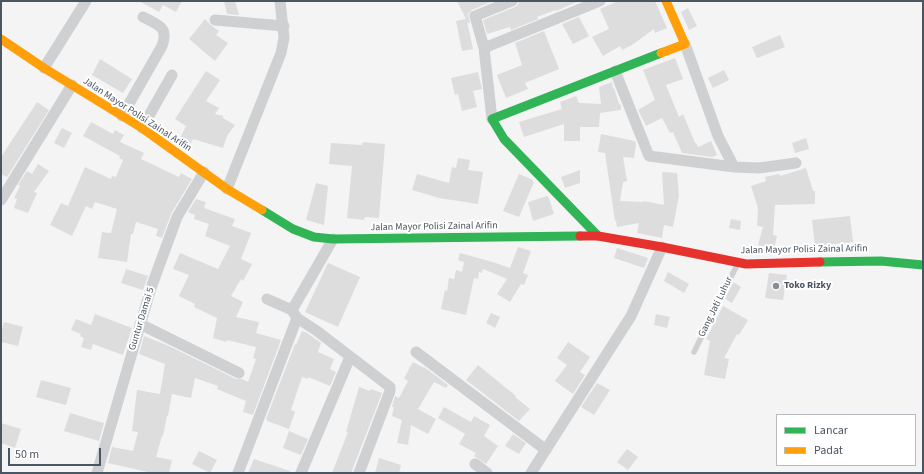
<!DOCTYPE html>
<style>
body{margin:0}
#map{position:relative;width:924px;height:474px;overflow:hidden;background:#f4f4f4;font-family:"Source Sans 3",sans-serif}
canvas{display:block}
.frame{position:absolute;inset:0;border:2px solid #4a5661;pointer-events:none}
.legend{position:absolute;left:776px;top:414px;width:140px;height:52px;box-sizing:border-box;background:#fff;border:1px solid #b7bbc0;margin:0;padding:5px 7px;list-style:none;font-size:12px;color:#4a5661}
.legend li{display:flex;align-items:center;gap:8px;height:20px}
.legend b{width:20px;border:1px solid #b7bbc0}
.scale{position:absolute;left:8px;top:448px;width:93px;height:18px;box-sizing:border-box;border:2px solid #4a5661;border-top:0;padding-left:5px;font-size:12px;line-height:14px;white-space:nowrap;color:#4a5661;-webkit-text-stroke:3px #fff;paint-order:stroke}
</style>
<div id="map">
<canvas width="924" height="474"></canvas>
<div class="frame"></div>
<ul class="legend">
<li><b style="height:5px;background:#30b455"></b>Lancar</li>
<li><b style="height:5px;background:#ff9f0a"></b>Padat</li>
</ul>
<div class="scale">50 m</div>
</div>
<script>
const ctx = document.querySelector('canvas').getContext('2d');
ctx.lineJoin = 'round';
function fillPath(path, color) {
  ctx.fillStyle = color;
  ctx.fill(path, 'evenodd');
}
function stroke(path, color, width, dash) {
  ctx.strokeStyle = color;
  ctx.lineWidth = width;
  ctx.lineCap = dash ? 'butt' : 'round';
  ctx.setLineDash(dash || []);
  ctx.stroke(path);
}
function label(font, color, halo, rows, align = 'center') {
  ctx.font = font + ' "Source Sans 3",sans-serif';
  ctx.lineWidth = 4;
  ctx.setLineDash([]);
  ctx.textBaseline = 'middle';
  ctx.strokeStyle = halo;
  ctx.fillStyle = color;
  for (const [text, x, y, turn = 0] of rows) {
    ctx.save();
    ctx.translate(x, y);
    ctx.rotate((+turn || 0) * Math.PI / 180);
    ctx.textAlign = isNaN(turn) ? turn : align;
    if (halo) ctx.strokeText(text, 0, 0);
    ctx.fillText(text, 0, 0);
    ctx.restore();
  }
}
const building = new Path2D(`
 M 139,1 L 182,1 L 176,12 L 163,5 L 159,12 Z
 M 224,1 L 235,1 L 239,15 L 227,14 Z
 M 457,1 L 493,1 L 472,10 L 468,14 L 470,23 L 468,23 L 467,21 L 473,49 L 462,51 L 456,21 L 466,19 Z
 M 519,1 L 577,1 L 577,2 L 556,11 L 555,10 L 537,17 L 538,19 L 511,30 L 510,27 L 487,34 L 483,20 L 515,7 L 518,5 Z
 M 618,1 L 655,1 L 667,28 L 655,33 L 654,29 L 632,45 L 622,50 L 620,46 L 603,56 L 592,37 L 609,29 L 600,9 Z
 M 688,8 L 697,26 L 689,30 L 681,12 Z
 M 579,17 L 589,36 L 573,44 L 562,24 Z
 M 205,19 L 211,25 L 219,31 L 216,35 L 228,43 L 215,61 L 189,39 Z
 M 544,31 L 559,69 L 525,83 L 528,89 L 506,98 L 497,75 L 522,65 L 515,43 Z
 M 780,35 L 785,47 L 757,58 L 752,47 Z
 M 675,58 L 683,79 L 666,85 L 679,117 L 683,114 L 695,143 L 696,143 L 698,147 L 711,141 L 717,155 L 712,157 L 682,153 L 673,132 L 670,133 L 662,118 L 646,126 L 638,110 L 655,100 L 643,70 Z
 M 100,59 L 132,79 L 123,93 L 92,75 Z
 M 724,70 L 729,80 L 713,88 L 708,78 Z
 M 206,71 L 220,80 L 206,101 L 219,108 L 215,114 L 223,116 L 223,118 L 235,125 L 227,136 L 223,148 L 193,139 L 188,148 L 178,142 L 186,126 L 175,119 Z
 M 478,72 L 482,89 L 473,91 L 477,107 L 462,111 L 458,94 L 455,95 L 451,78 Z
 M 612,82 L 613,89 L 614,88 L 619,104 L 621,105 L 621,110 L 600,113 L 599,127 L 580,127 L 580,141 L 564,141 L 564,124 L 524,137 L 519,122 L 562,109 L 560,102 L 576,96 L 579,103 L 601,104 L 599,87 Z
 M 37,102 L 49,110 L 7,177 L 1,174 L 1,157 Z
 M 91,122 L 113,134 L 115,130 L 124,135 L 120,142 L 144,153 L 141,159 L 179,177 L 181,173 L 192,179 L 171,214 L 162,238 L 156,236 L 158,229 L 136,222 L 133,234 L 131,234 L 127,262 L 98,258 L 102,232 L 111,233 L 117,209 L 95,202 L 92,209 L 86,206 L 72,236 L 50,225 L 61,203 L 68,206 L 85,167 L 111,179 L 112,176 L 116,177 L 123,160 L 119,158 L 120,156 L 83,136 Z
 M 62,128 L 72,133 L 64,148 L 54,143 Z
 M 601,134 L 635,141 L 636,144 L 634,158 L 623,157 L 627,181 L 623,182 L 620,201 L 643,202 L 644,201 L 664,205 L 662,172 L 677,173 L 679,195 L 673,227 L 664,225 L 662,238 L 637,233 L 639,223 L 617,227 L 616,221 L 615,221 L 605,153 L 598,152 Z
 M 806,138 L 809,149 L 795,153 L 792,143 Z
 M 363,142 L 385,144 L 379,218 L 365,217 L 364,220 L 347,218 L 352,166 L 329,164 L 331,143 L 362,145 Z
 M 458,158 L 470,160 L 468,170 L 483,172 L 478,204 L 439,198 L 412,190 L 417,174 L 449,183 L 452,167 L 456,168 Z
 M 38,164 L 49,171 L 34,192 L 37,193 L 28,213 L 14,208 L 17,199 L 14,198 L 20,186 L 18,185 L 27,171 L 32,174 Z
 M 806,168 L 813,191 L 815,191 L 815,204 L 775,205 L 773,235 L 777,236 L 774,249 L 758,245 L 763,227 L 757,226 L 758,208 L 751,186 L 766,181 L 765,177 L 779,174 L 780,176 Z
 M 580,170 L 580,183 L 565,188 L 561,177 Z
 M 519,174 L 531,179 L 534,182 L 519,217 L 503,211 Z
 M 316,183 L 328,186 L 324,225 L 306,220 Z
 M 547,196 L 549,198 L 554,214 L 533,221 L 528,202 Z
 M 196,199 L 206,202 L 204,208 L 235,219 L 232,226 L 251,233 L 241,259 L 252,264 L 243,281 L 241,279 L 231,296 L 243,302 L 236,317 L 259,322 L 256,333 L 281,340 L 253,415 L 243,412 L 246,401 L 217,389 L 218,386 L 195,378 L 191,398 L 172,394 L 168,416 L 167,416 L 163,436 L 162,436 L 156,457 L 172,460 L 169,473 L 152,473 L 108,463 L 112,447 L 133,451 L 138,432 L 132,431 L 137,390 L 160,394 L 165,364 L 139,354 L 144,336 L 169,346 L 236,379 L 242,379 L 248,382 L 256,359 L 253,358 L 256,347 L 227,340 L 226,342 L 213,338 L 217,318 L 194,307 L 195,304 L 179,296 L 189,275 L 173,269 L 180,253 L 218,269 L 230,246 L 205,236 L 209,224 L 194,219 L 195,215 L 188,212 Z
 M 850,216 L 853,242 L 815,246 L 812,220 Z
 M 731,219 L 741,221 L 740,230 L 729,228 Z
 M 518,247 L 531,251 L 523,273 L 528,275 L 524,285 L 521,284 L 510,302 L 497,294 L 507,279 L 483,269 L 482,273 L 479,272 L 478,279 L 474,278 L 466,315 L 441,309 L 445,290 L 447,291 L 449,278 L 454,279 L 456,270 L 462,272 L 464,262 L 458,260 L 460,253 L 493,262 L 510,268 Z
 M 617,248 L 648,258 L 644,268 L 614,258 Z
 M 328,263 L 360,277 L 338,327 L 305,312 Z
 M 126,269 L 148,276 L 143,290 L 121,283 Z
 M 668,272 L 689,284 L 684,293 L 664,281 Z
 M 769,273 L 787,275 L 783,300 L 765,298 Z
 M 733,282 L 741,287 L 732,303 L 725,299 Z
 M 723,306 L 748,320 L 739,335 L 737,334 L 724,358 L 729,359 L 725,379 L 704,375 L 710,341 L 706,339 Z
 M 491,313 L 500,317 L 495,328 L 486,323 Z
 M 95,314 L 132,328 L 123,355 L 93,344 L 91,350 L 81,347 L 84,338 L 80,336 L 81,334 L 71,330 L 76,319 L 91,325 Z
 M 656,314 L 670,317 L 667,328 L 654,325 Z
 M 4,322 L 23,327 L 18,346 L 1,342 L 1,333 Z
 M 302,331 L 307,333 L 321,343 L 318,352 L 334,359 L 330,369 L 336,372 L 330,386 L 308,377 L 308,379 L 302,377 L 291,410 L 295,412 L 289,429 L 267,421 L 267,419 L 266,419 L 295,344 L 296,345 Z
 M 568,342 L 590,357 L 580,372 L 585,375 L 573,394 L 555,381 L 567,365 L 557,358 Z
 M 413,362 L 424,368 L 424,367 L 448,385 L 446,388 L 434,382 L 418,409 L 436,419 L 428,434 L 411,425 L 408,445 L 397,443 L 402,420 L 392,416 L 394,407 L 392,407 L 395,396 L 399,398 L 408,381 L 404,378 Z
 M 478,365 L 516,396 L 515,397 L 530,409 L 519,421 L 466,380 Z
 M 41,380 L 71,388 L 66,405 L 36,397 Z
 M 597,383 L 610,390 L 594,415 L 581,407 Z
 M 359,387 L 370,391 L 371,389 L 382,393 L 351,473 L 332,473 L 348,432 L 346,432 Z
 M 444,407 L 471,422 L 474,416 L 490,425 L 484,436 L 498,446 L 486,464 L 474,456 L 476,453 L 459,444 L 465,434 L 438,418 Z
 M 70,413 L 104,423 L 99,441 L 64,431 Z
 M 1,423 L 21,429 L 15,448 L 1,443 Z
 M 289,431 L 308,439 L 301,455 L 283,448 Z
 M 513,434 L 526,443 L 519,454 L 505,446 Z
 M 627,449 L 638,457 L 628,470 L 617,462 Z
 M 199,451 L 217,460 L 210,473 L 192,464 Z
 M 379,458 L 401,465 L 399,473 L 375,473 Z
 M 254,459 L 290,471 L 290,473 L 248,473 Z`);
const lane = new Path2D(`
 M 694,352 L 738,263`);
const street = new Path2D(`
 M 215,20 L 284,26
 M 685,44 L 718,136 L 734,167
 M 484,48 L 600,1
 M 44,68 L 86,1
 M 615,71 L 649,156 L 734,167 L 759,168 L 796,163
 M 122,116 L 162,46 C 169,27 158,25 143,17
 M 492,119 L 484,48 L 475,16 L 512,1
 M 142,128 L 172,75
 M 227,189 L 281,53 L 284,38 L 280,1
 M 1,200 L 72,85
 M 267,299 L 292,310
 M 297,318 L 317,331 L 390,387 L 390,391 L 359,473
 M 140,324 L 239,373
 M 416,352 L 546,450
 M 475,464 L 487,473
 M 97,473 L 151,288 L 177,217 L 204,172
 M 238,473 L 297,318 L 292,310 L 333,239
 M 301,473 L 350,357
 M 531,473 L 631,316 L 662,247`);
const fast = new Path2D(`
 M 262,210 L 293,229 L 314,237 L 333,239 L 580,236
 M 598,236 L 504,139 L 492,119 L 661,53
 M 820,262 L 881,261 L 923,265`);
const slow = new Path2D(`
 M 1,39 L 44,68 L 142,128 L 227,189 L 262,210
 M 661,53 L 685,44 L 666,1`);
const jam = new Path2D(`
 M 580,236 L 598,236 L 662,247 L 746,264 L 820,262`);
const markers = [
 [776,286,4,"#868d94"]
];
const streetNames = [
 ["Jalan Mayor Polisi Zainal Arifin",137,115,33],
 ["Jalan Mayor Polisi Zainal Arifin",434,227,-1],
 ["Jalan Mayor Polisi Zainal Arifin",804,250,-1],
 ["Gang Jati Luhur",716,307,-64],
 ["Guntur Damai 5",142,319,-73]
];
const poiNames = [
 ["Toko Rizky",784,286]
];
fillPath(building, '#ddddde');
stroke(lane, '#ced0d2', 5.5);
stroke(street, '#ced0d2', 11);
stroke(fast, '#30b455', 9);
stroke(slow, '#ff9f0a', 9);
stroke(jam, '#e5322d', 9);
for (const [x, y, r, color] of markers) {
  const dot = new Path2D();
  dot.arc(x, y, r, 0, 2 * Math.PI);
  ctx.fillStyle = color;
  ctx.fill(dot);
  stroke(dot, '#fff', 1.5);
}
label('10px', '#4a5661', '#fff', streetNames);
label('bold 10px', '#4a5661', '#fff', poiNames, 'left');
</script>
